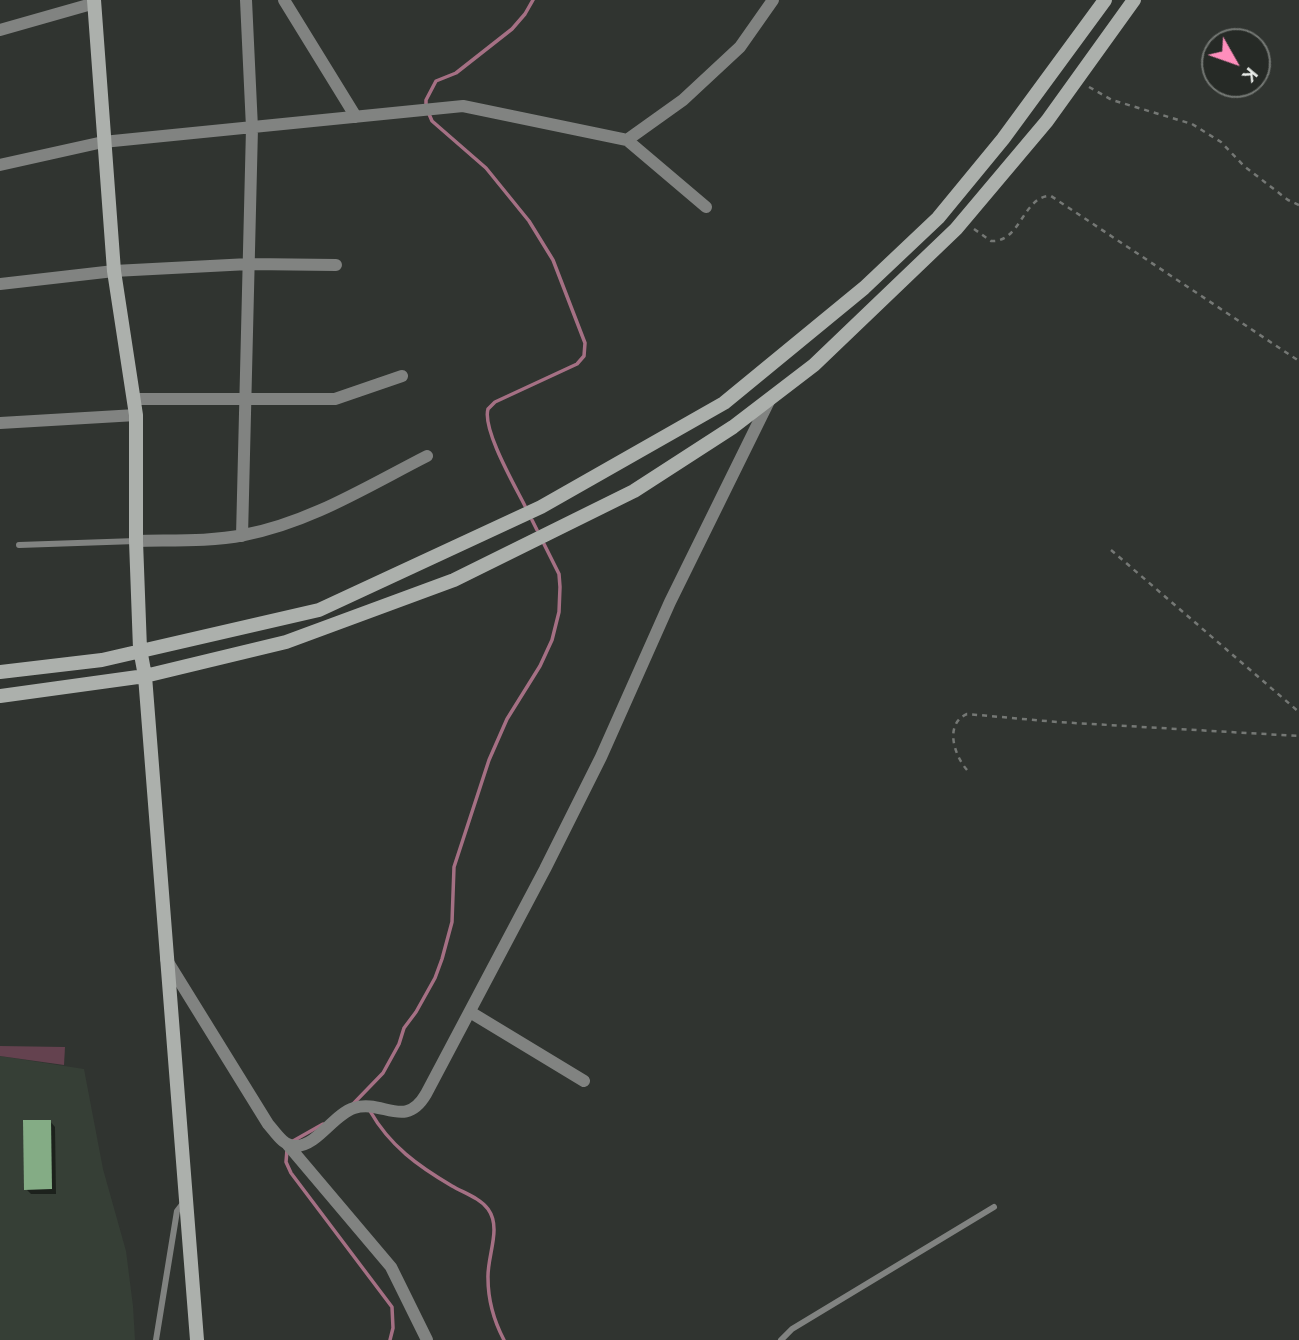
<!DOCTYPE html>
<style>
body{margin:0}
#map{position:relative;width:1299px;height:1340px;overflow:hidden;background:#303430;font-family:Ubuntu,sans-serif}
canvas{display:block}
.north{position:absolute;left:1201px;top:28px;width:70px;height:70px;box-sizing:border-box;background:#262a26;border:2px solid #747874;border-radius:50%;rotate:130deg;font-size:19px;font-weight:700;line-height:28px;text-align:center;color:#eaedea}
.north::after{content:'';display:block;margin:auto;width:24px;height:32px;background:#fe8ebc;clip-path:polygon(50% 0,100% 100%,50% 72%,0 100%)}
</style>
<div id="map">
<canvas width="1299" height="1340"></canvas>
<div class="north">K</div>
</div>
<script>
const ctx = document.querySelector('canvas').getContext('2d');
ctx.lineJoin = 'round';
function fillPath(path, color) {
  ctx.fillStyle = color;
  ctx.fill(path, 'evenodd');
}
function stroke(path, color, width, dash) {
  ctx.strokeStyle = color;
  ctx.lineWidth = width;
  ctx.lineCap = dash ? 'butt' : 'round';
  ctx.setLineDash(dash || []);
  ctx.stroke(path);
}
const built = new Path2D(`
 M 0,1056 L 84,1069 L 103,1169 L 126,1251 L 133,1306 L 135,1340 L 0,1340 Z`);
const green = new Path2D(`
 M 0,1046 L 65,1047 L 64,1065 L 0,1056 Z`);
const shadow = new Path2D(`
 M 50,1121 L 55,1127 L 56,1194 L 31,1194 L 26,1189 Z`);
const stream = new Path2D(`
 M 525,506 C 515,486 482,429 488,409 L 495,402 L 577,364 L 584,356 L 585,343 L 553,260 L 529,221 L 486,168 L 432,121 L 426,107 L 426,100 L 436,81 L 456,73 L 512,29 L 525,14 L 533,0
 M 532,520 L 537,530
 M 353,1104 L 383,1073 L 399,1044 L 404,1028 L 416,1012 L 435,978 L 442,959 L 452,922 L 454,867 L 489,760 L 507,719 L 540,666 L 552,640 L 559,612 L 560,587 L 559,574 L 544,544
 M 370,1111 C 390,1146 418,1166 452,1186 C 464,1193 480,1198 488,1209 C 502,1228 487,1256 488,1278 C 488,1299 494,1321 504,1340
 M 293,1141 L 323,1124
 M 287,1150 L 286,1162 L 291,1173 L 392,1307 L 393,1328 L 390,1340`);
const building = new Path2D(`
 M 23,1120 L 51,1120 L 52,1189 L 24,1190 Z`);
const path = new Path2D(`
 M 1089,87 L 1112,100 L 1192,124 L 1221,142 L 1244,166 L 1288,200 L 1299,205
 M 974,229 L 991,241 C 1021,243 1023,195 1051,196 L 1299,361
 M 1111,550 L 1299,712
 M 967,770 C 954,755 944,724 967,714 L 1057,722 L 1299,736`);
const lane = new Path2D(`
 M 19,545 L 136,541
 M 156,1340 L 177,1211 L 184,1202
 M 781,1340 L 792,1329 L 994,1207`);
const street = new Path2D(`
 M 284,0 L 356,117
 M 0,30 L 95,3
 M 627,140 L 683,100 L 740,47 L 773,0
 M 0,165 L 103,142 L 463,106 L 627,140 L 706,207
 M 0,284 L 114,271 L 249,264 L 336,265
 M 133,399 L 335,399 L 402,376
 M 0,423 L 136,415
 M 242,536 L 252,128 L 246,0
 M 136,541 C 171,540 209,542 244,535 C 309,523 368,486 427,456
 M 166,959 L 268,1124 C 276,1133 283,1146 296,1146 C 317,1146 334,1114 354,1108 C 383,1099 405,1130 426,1094 L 545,869 L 601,757 L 670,602 L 770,399
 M 470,1012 L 584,1081
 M 287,1144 L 391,1267 L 427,1340`);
const secondary = new Path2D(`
 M 94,0 L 114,271 L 136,415 L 136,541 L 140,649 L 145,676 L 197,1340
 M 0,672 L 102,660 L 319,610 L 541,507 L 724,403 L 864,288 L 938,218 L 1003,139 L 1105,0
 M 0,696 L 145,676 L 286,642 L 454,580 L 634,491 L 733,427 L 814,365 L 956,229 L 1047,121 L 1134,0`);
fillPath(built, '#363f36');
fillPath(green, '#64424f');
fillPath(shadow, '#0007');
stroke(stream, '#a57084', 3.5);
fillPath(building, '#84ac85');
stroke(path, '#757875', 2.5, [5, 5]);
stroke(lane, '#818381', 6);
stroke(street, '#818381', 12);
stroke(secondary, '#acb0ac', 14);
</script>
